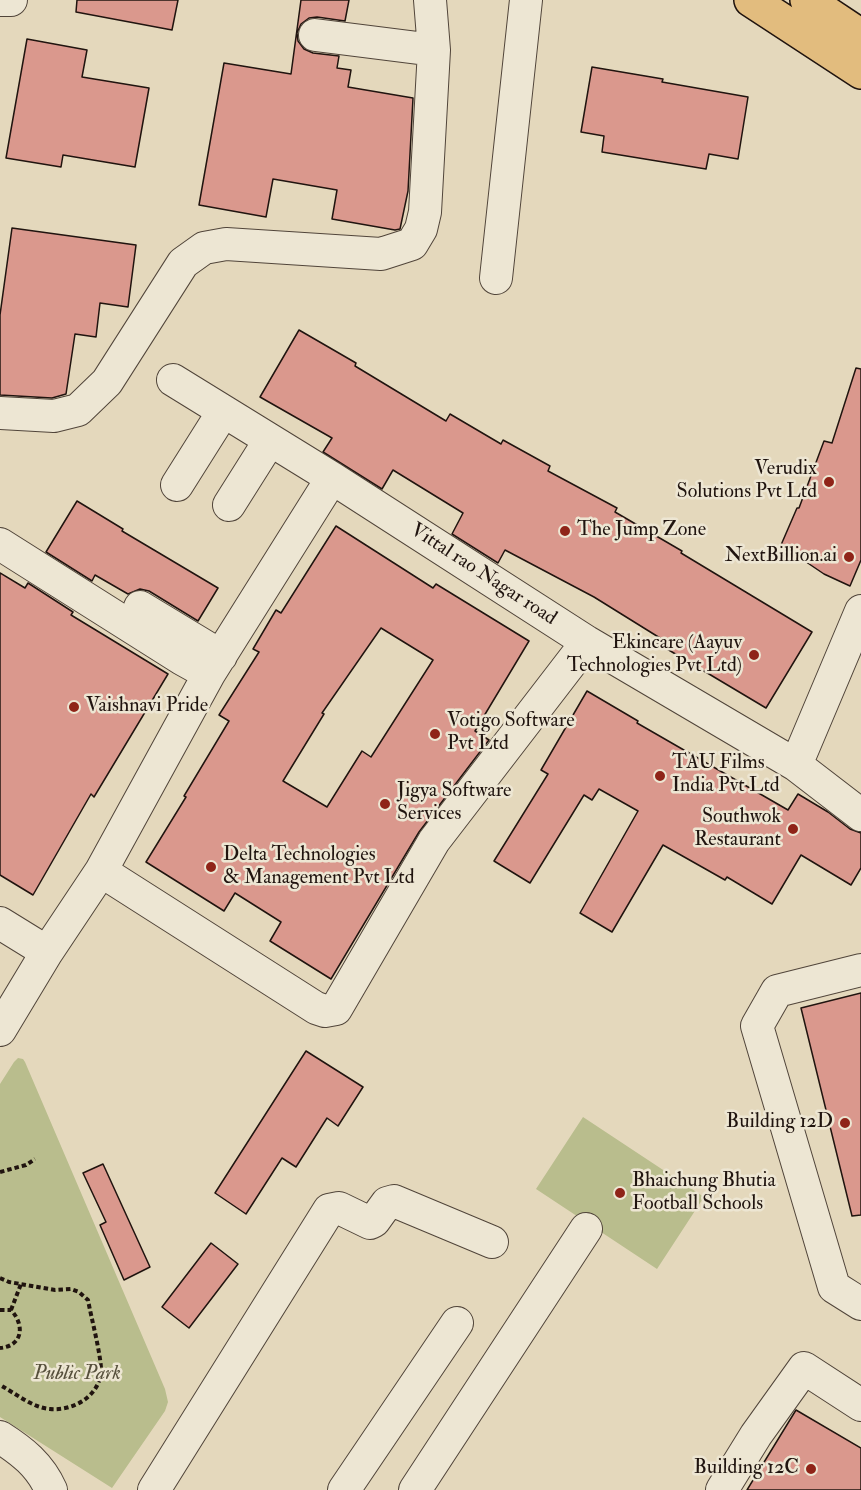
<!DOCTYPE html>
<style>
body{margin:0}
canvas{display:block;background:#e4d8bc}
</style>
<canvas width="861" height="1490"></canvas>
<script>
const ctx = document.querySelector('canvas').getContext('2d');
ctx.lineJoin = 'round';
function fillPath(path, color) {
  ctx.fillStyle = color;
  ctx.fill(path, 'evenodd');
}
function stroke(path, color, width, dash) {
  ctx.strokeStyle = color;
  ctx.lineWidth = width;
  ctx.lineCap = dash ? 'butt' : 'round';
  ctx.setLineDash(dash || []);
  ctx.stroke(path);
}
function label(font, color, halo, rows, align = 'center') {
  ctx.font = font + ' "IM FELL Double Pica",serif';
  ctx.lineWidth = 5;
  ctx.setLineDash([]);
  ctx.textBaseline = 'middle';
  ctx.strokeStyle = halo;
  ctx.fillStyle = color;
  for (const [text, x, y, turn = 0] of rows) {
    ctx.save();
    ctx.translate(x, y);
    ctx.rotate((+turn || 0) * Math.PI / 180);
    ctx.textAlign = isNaN(turn) ? turn : align;
    if (halo) ctx.strokeText(text, 0, 0);
    ctx.fillText(text, 0, 0);
    ctx.restore();
  }
}
const green = new Path2D(`
 M 18,1058 L 23,1059 L 25,1062 L 165,1389 L 168,1402 L 165,1411 L 112,1488 L 0,1417 L 0,1084 L 14,1062 Z
 M 583,1117 L 704,1197 L 657,1269 L 536,1189 Z`);
const building = new Path2D(`
 M 77,0 L 178,0 L 172,30 L 76,12 Z
 M 301,0 L 349,0 L 345,21 L 317,17 L 309,18 L 301,24 L 297,33 L 298,41 L 304,49 L 313,53 L 339,56 L 337,68 L 351,70 L 348,87 L 413,98 L 408,191 L 400,229 L 395,230 L 332,219 L 337,190 L 273,179 L 266,217 L 199,205 L 224,63 L 291,74 Z
 M 27,39 L 87,50 L 82,77 L 149,88 L 135,167 L 63,155 L 61,167 L 6,158 Z
 M 592,67 L 663,79 L 662,82 L 748,97 L 738,159 L 709,154 L 706,169 L 602,152 L 604,136 L 581,132 Z
 M 12,228 L 136,245 L 128,307 L 100,303 L 96,337 L 75,334 L 66,394 L 52,398 L 0,395 L 0,315 Z
 M 299,330 L 356,363 L 355,366 L 446,421 L 450,414 L 501,444 L 503,440 L 550,466 L 548,471 L 617,508 L 615,512 L 682,551 L 681,553 L 812,632 L 766,708 L 657,643 L 660,638 L 594,597 L 505,550 L 498,563 L 452,534 L 463,513 L 393,470 L 382,489 L 323,452 L 332,438 L 260,397 Z
 M 856,368 L 861,369 L 861,560 L 850,586 L 824,574 L 781,545 L 797,508 L 799,508 L 824,441 L 832,443 Z
 M 77,501 L 123,529 L 122,531 L 218,588 L 198,621 L 149,591 L 140,589 L 128,594 L 95,575 L 92,581 L 46,552 Z
 M 336,526 L 433,588 L 436,584 L 529,641 L 475,731 L 489,740 L 419,832 L 331,979 L 270,941 L 281,922 L 235,893 L 224,911 L 146,862 L 186,797 L 184,796 L 229,721 L 219,715 L 259,652 L 253,649 L 276,610 L 281,613 ZM 381,628 L 433,660 L 371,757 L 362,751 L 327,807 L 283,781 L 324,714 L 322,713 Z
 M 0,573 L 25,588 L 28,583 L 73,612 L 71,615 L 168,674 L 94,797 L 91,794 L 33,895 L 0,875 Z
 M 587,691 L 638,721 L 637,723 L 788,810 L 798,794 L 828,812 L 850,829 L 861,833 L 861,868 L 851,885 L 801,855 L 772,904 L 727,877 L 725,880 L 663,845 L 612,932 L 580,913 L 638,811 L 599,789 L 592,800 L 584,795 L 530,883 L 494,861 L 548,774 L 541,770 Z
 M 861,993 L 861,1215 L 852,1216 L 801,1008 Z
 M 306,1051 L 363,1087 L 338,1126 L 327,1118 L 296,1167 L 282,1158 L 246,1214 L 215,1193 Z
 M 103,1164 L 150,1267 L 124,1280 L 100,1225 L 106,1222 L 83,1173 Z
 M 211,1243 L 238,1264 L 189,1328 L 162,1307 Z
 M 796,1410 L 861,1448 L 861,1490 L 747,1490 Z`);
const path = new Path2D(`
 M 0,1172 L 26,1165 L 35,1159
 M 0,1278 L 9,1282 L 55,1290 L 71,1289 L 79,1292 L 88,1300 C 91,1317 102,1358 101,1373 C 98,1397 73,1411 50,1409 C 33,1408 15,1393 0,1385
 M 0,1310 L 11,1310 C 25,1325 23,1346 0,1348
 M 11,1310 L 21,1284`);
const minor = new Path2D(`
 M 2,0 L 11,0
 M 315,35 L 434,50
 M 496,278 L 526,0
 M 173,380 L 332,478 L 587,642 L 796,765 L 861,815
 M 0,413 L 54,416 L 78,410 L 107,382 L 183,263 L 204,248 L 226,244 L 381,254 L 412,244 L 421,229 L 425,212 L 434,50 L 430,0
 M 177,485 L 223,412
 M 229,505 L 270,440
 M 0,544 L 182,659 L 209,674
 M 140,607 L 221,656
 M 796,765 L 861,611
 M 101,871 L 316,1008 L 325,1011 L 336,1009 L 434,841 L 587,642
 M 0,923 L 47,952
 M 861,970 L 777,991 L 757,1026 L 834,1287 L 861,1304
 M 0,1030 L 47,952 L 101,871 L 209,674 L 332,478
 M 0,1437 C 22,1451 40,1465 51,1490
 M 154,1490 L 329,1210 L 339,1208 L 370,1223 L 374,1221 L 387,1203 L 394,1201 L 492,1242
 M 344,1490 L 457,1323
 M 415,1490 L 586,1229
 M 722,1490 L 756,1435 L 804,1368 L 861,1405`);
const major = new Path2D(`
 M 751,0 L 861,72
 M 807,0 L 861,36`);
const markers = [
 [829,482,6,"#8f2418"],
 [565,531,6,"#8f2418"],
 [849,557,6,"#8f2418"],
 [754,655,6,"#8f2418"],
 [74,707,6,"#8f2418"],
 [435,734,6,"#8f2418"],
 [660,776,6,"#8f2418"],
 [385,804,6,"#8f2418"],
 [793,829,6,"#8f2418"],
 [211,867,6,"#8f2418"],
 [845,1123,6,"#8f2418"],
 [620,1193,6,"#8f2418"],
 [811,1469,6,"#8f2418"]
];
const poiNames = [
 ["Verudix",817,470,"right"],
 ["Solutions Pvt Ltd",817,493,"right"],
 ["The Jump Zone",577,531],
 ["NextBillion.ai",837,557,"right"],
 ["Ekincare (Aayuv",742,644,"right"],
 ["Technologies Pvt Ltd)",742,667,"right"],
 ["Vaishnavi Pride",86,707],
 ["Votigo Software",447,722],
 ["Pvt Ltd",447,745],
 ["TAU Films",672,764],
 ["India Pvt Ltd",672,787],
 ["Jigya Software",397,792],
 ["Services",397,815],
 ["Southwok",781,818,"right"],
 ["Restaurant",781,841,"right"],
 ["Delta Technologies",223,856],
 ["& Management Pvt Ltd",223,879],
 ["Building 12D",833,1123,"right"],
 ["Bhaichung Bhutia",632,1182],
 ["Football Schools",632,1205],
 ["Building 12C",799,1469,"right"]
];
const streetNames = [
 ["Vittal rao Nagar road",483,575,33]
];
const parkNames = [
 ["Public Park",77,1375]
];
fillPath(green, '#b9bd8d');
fillPath(building, '#da988d');
stroke(building, '#20140f', 1.5);
stroke(minor, '#51453a', 34);
stroke(major, '#20140f', 36);
stroke(path, '#20140f', 4, [4.5, 3]);
stroke(minor, '#ede6d3', 32);
stroke(major, '#e2bc7e', 33);
for (const [x, y, r, color] of markers) {
  const dot = new Path2D();
  dot.arc(x, y, r, 0, 2 * Math.PI);
  ctx.fillStyle = color;
  ctx.fill(dot);
  stroke(dot, '#ede6d3', 2);
}
label('20px', '#20140f', '#ede6d3', poiNames, 'left');
label('20px', '#20140f', '#ede6d3', streetNames);
label('italic 20px', '#564f3b', '#ede6d3', parkNames);
</script>
